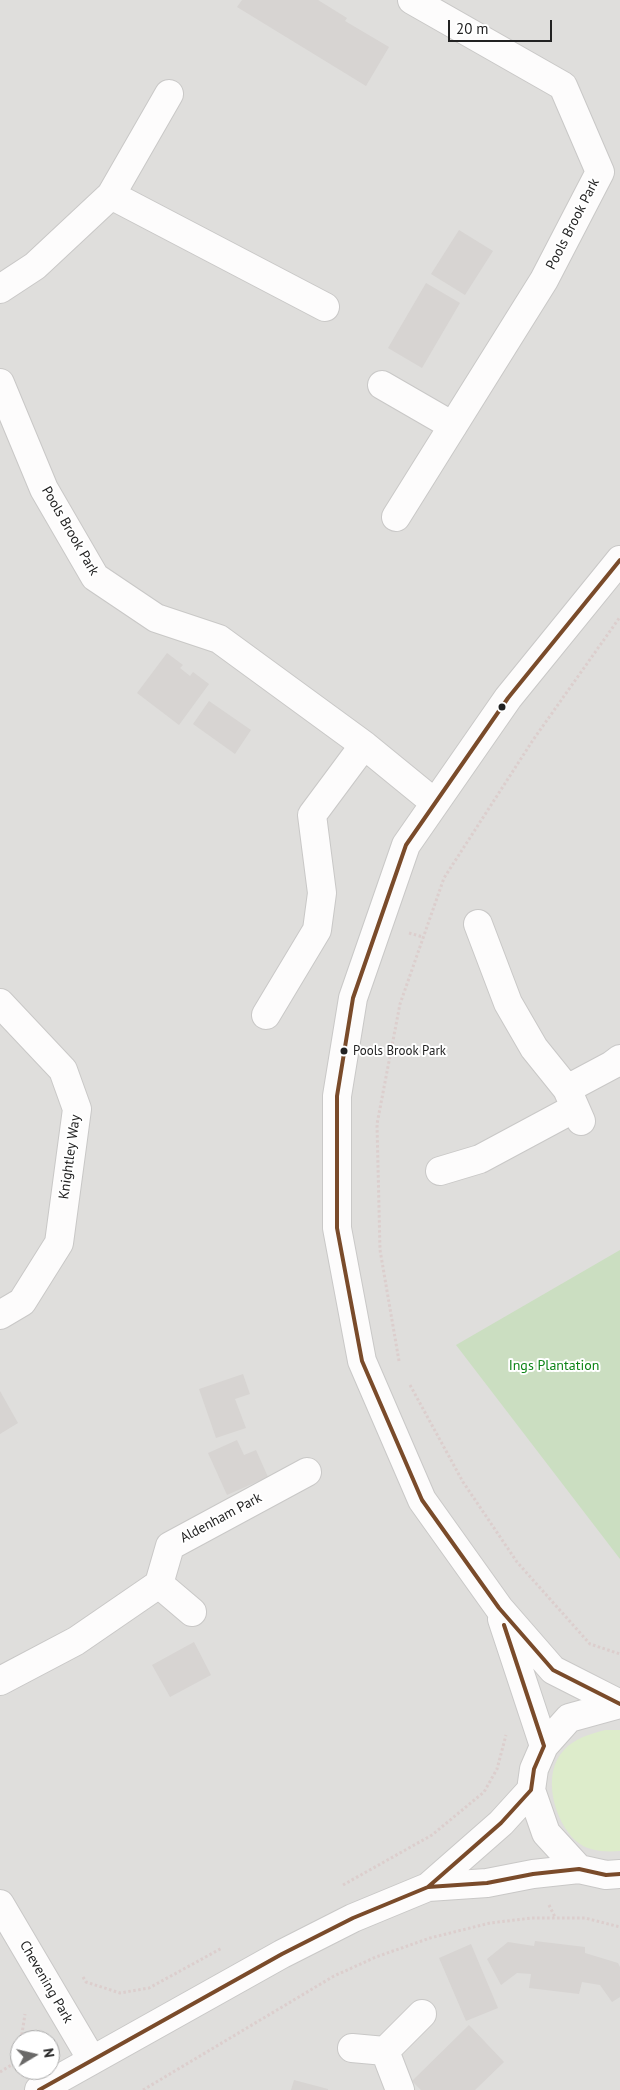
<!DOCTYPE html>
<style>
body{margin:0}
#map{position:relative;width:620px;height:2090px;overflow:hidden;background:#f0eeeb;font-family:"PT Sans",sans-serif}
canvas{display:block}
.north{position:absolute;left:10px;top:2030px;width:50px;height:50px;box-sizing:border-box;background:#fff;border:1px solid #a7a7a7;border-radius:50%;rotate:81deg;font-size:14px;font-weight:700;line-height:20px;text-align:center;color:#222}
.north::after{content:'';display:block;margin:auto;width:18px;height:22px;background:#6a6968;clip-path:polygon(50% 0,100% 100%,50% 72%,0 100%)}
.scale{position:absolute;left:448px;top:20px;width:104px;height:22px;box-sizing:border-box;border:2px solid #222;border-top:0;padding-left:6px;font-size:15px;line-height:18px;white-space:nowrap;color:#222;-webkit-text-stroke:4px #fff;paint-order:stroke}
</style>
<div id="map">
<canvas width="620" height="2090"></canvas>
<div class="north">N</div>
<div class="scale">20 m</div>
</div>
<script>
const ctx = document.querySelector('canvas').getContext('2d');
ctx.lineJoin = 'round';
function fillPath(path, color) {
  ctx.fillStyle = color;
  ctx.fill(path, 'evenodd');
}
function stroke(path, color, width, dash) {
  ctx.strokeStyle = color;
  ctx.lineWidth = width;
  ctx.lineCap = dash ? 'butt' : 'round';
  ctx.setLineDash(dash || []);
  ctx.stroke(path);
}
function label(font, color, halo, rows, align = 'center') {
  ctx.font = font + ' "PT Sans",sans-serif';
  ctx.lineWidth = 4;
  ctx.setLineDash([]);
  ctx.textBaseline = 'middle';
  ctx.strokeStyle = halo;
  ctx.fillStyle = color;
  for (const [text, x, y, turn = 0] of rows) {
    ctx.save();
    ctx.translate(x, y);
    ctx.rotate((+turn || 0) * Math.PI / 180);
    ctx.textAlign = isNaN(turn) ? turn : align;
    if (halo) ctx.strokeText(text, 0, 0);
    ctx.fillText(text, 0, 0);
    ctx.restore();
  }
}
const residential = new Path2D(`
 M 0,0 L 620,0 L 620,2090 L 0,2090 ZM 20,2040 L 50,2040 L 50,2070 L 20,2070 Z`);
const grass = new Path2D(`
 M 605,1730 L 620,1730 L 620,1851 C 606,1852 588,1852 576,1841 C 554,1821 541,1774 564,1750 C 575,1738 590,1734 605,1730 Z`);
const forest = new Path2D(`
 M 620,1250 L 620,1559 L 456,1345 Z`);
const building = new Path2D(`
 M 242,0 L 318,0 L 347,18 L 345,21 L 389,47 L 366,86 L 237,7 Z
 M 459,230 L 493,251 L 465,295 L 431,274 Z
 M 426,283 L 460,303 L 422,368 L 388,348 Z
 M 167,653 L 183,665 L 180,668 L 190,676 L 193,672 L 209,684 L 179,725 L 137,693 Z
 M 209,701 L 251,730 L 235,754 L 193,724 Z
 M 243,1374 L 250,1394 L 235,1399 L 246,1428 L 216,1438 L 199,1389 Z
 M 0,1391 L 18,1423 L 0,1434 Z
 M 237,1440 L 244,1455 L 256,1450 L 268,1477 L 227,1495 L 208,1453 Z
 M 194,1642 L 211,1675 L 170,1697 L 152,1665 Z
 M 535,1941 L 585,1947 L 585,1953 L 618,1963 L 620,1967 L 620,1997 L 612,2002 L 600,1985 L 582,1982 L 579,1994 L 529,1988 L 531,1974 L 517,1973 L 501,1985 L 487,1959 L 508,1942 L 534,1946 Z
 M 471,1944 L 498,2008 L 466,2021 L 439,1958 Z
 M 469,2025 L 504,2062 L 475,2090 L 421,2090 L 412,2081 Z
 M 294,2080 L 328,2089 L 328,2090 L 291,2090 Z`);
const path = new Path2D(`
 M 409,933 L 423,937
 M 399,1361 L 380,1250 L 377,1124 L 400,1004 L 444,878 L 533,740 L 620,617
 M 410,1385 L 463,1482 L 517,1562 L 590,1644 L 620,1654
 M 343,1885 L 432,1835 L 484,1792 L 497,1769 L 506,1735
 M 549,1905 L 555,1917
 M 83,1977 L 86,1982 L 120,1993 L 149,1988 L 222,1948
 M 21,2040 L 25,2014
 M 0,2072 L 13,2064 L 20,2045
 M 143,2090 L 334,1976 L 376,1957 L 430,1938 L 490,1923 L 532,1918 L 585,1918 L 620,1927`);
const minor = new Path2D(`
 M 111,195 L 169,94
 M 0,289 L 35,266 L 111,195 L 325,307
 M 0,383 L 44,489 L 95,577 L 156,618 L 219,639 L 364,745 L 435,803
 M 382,385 L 453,426
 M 396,517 L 544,280 L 600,172 L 563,86 L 412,0
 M 478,924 L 508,1003 L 534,1048 L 567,1089 L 581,1121
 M 0,1003 L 63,1070 L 77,1109 L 59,1243 L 22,1302 L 0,1315
 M 266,1015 L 317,930 L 322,893 L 312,815 L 364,745
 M 567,1089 L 612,1065 L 620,1059
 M 440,1171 L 480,1159 L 575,1108
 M 192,1612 L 159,1584 L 170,1546 L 307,1472
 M 502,1619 L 544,1746
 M 0,1681 L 76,1641 L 159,1584
 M 620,1704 L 553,1670 L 499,1608 L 422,1500 L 362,1361 L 337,1228 L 337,1096 L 353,998 L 406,845 L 508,698 L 620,560
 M 620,1704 L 569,1718 L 544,1746 L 534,1769 L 531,1790 L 546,1833 L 579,1869 L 606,1875 L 620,1874
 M 428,1887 L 487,1883 L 533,1874 L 579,1869
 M 0,1904 L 92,2060
 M 352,2048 L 385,2051 L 422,2014
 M 385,2051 L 400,2090
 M 39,2090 L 282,1954 L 353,1918 L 428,1887 L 501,1823 L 531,1790`);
const bus1 = new Path2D(`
 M 620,560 L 508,698 L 406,845 L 353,998 L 337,1096 L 337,1228 L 362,1361 L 422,1500 L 499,1608 L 553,1670 L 620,1704
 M 428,1887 L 487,1883 L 533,1874 L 579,1869 L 606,1875 L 620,1874
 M 39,2090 L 282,1954 L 353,1918 L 428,1887 L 501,1823 L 531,1790 L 534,1769 L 544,1746 L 504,1625`);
const markers = [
 [502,707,4.5,"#222"],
 [344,1051,4.5,"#222"]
];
const busNames = [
 ["Pools Brook Park",353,1051]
];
const streetNames = [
 ["Pools Brook Park",573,224,-63],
 ["Pools Brook Park",70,531,60],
 ["Knightley Way",70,1157,-82],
 ["Aldenham Park",221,1518,-28],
 ["Chevening Park",46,1982,60]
];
const parkNames = [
 ["Ings Plantation",554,1366]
];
fillPath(residential, '#dfdedc');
fillPath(grass, '#ddeccb');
fillPath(forest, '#cbdec1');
fillPath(building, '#d7d4d2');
stroke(minor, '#c9c8c7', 30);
stroke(path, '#dccecd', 3, [2.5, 2.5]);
stroke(minor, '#fdfcfc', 28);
stroke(bus1, '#7a4b2a', 4);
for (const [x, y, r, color] of markers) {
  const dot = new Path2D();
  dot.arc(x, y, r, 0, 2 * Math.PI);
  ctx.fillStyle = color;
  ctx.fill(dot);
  stroke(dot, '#fff', 2);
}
label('13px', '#222', '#fff', busNames, 'left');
label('14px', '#222', '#fff', streetNames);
label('14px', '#0c8416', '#fff', parkNames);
</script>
